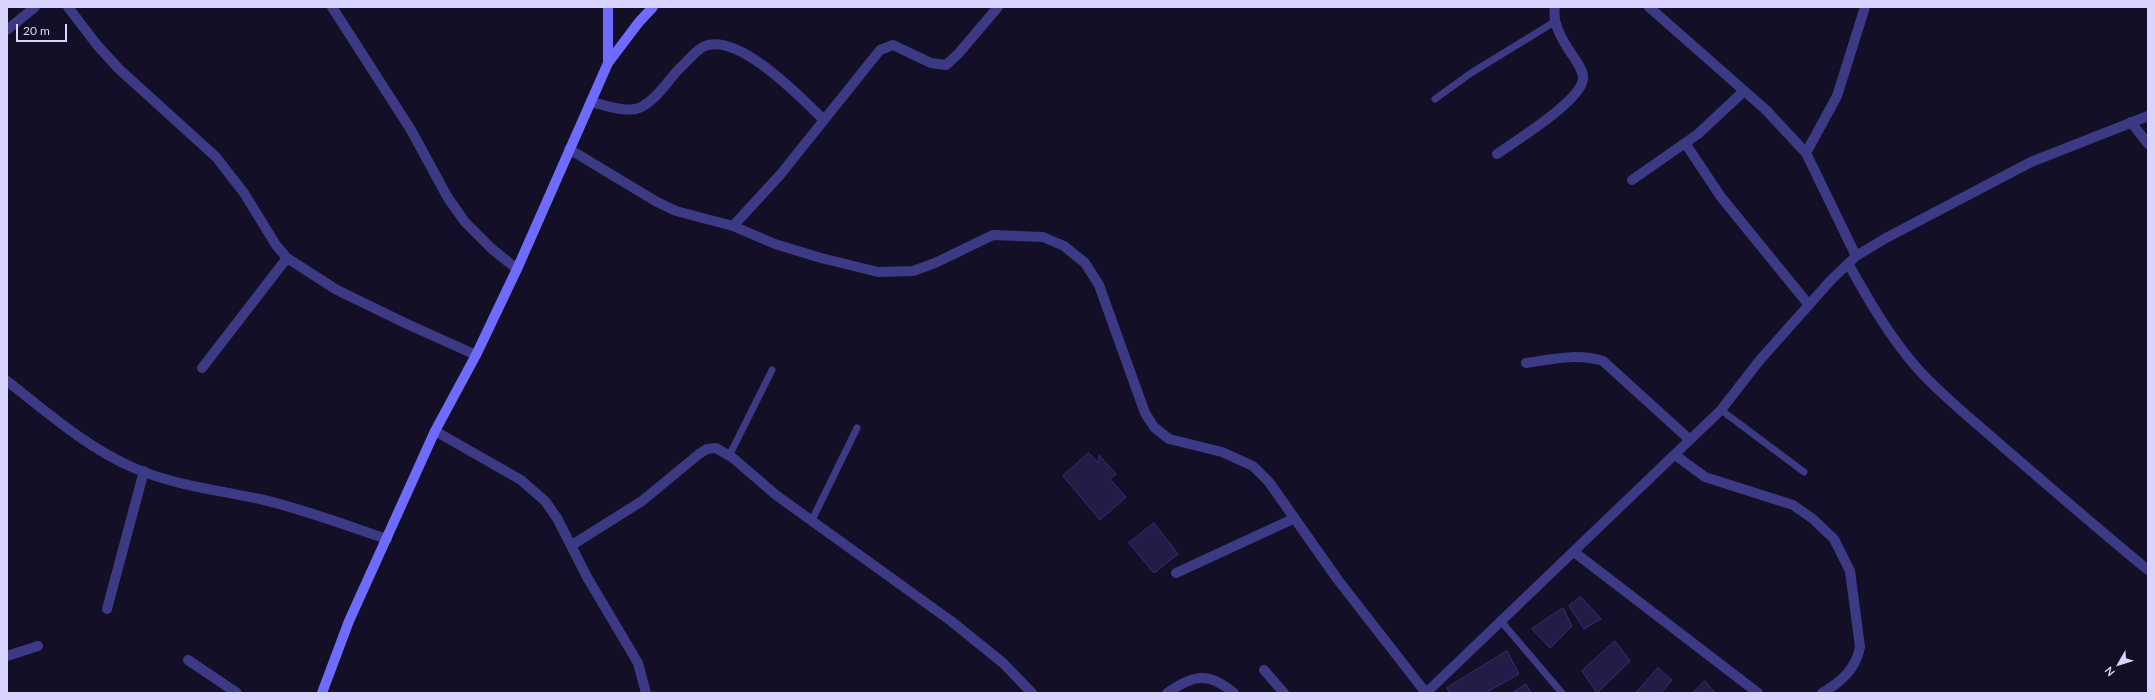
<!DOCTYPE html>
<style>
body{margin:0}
#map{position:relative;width:2155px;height:700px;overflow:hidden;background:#130f26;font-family:Lato,sans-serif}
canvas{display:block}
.frame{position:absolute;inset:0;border:8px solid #d9d4ff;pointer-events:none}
.north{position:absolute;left:2099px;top:644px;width:40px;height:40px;-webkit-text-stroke:3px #130f26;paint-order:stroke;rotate:231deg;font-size:11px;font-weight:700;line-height:16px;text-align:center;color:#d9d4ff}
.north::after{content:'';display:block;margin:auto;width:14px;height:18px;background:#d9d4ff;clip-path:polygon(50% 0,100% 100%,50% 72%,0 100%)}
.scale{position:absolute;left:16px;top:24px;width:51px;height:18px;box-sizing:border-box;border:2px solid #d9d4ff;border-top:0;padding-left:5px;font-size:12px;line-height:14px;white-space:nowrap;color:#d9d4ff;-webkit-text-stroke:3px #130f26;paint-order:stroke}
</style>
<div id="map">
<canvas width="2155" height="700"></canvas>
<div class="frame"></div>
<div class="north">N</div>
<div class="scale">20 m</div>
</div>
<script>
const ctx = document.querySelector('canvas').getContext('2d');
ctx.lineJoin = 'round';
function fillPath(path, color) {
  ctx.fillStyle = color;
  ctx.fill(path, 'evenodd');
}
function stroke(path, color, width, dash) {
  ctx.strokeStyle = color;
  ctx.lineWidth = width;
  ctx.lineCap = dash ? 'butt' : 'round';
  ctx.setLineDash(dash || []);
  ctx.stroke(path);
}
const building = new Path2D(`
 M 1089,453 L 1098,463 L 1099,455 L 1116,474 L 1110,479 L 1126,497 L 1100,520 L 1063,476 Z
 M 1154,523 L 1178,554 L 1154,573 L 1129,543 Z
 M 1581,597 L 1601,619 L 1584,629 L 1569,606 Z
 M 1563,608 L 1572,626 L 1550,648 L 1532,629 Z
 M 1615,641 L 1630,661 L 1597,693 L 1582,671 Z
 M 1507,651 L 1519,674 L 1485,693 L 1450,693 L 1447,688 Z
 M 1658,668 L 1672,680 L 1661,693 L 1636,693 Z
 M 1705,681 L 1715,693 L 1694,692 Z
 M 1526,684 L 1531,693 L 1512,693 Z`);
const lane = new Path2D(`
 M 1435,99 L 1471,73 L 1556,21
 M 1721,410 L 1804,472
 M 729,456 L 772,370
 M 812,520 L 857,428
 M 1500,620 L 1562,693`);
const street = new Path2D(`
 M 68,7 L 97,45 L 119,69 L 216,157 L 244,193 L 276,245 L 287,258 L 337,290 L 407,324 L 476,355
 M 332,7 L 411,130 L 448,198 L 465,222 L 492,249 L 517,269
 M 1649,7 L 1766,110 L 1806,153 L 1856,256
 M 7,30 L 35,7
 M 591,102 C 605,105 626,113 639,108 C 656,101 668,80 680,68 C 687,62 695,51 703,47 C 737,30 801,98 823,119
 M 2131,122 L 2148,144
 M 1685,143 L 1721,197 L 1809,305
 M 569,149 L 657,202 L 676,211 L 733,226 L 775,244 L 821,258 L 878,272 L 913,271 L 935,263 L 993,235 L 1043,237 L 1064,246 L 1085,263 L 1099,285 L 1145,413 L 1154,427 L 1169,439 L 1222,452 L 1253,466 L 1269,482 L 1338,580 L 1426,693
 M 1806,153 L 1837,96 L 1865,7
 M 1497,154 C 1515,141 1581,101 1583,79 C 1584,68 1572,56 1567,47 C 1560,36 1552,20 1555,7
 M 1632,180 L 1698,134 L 1744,91
 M 733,226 L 780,175 L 880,50 L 893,45 L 931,63 L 946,65 L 958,54 L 998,7
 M 1849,265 C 1869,301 1890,337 1917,368 C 1943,397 1974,421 2002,446 C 2051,488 2099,530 2148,570
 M 1526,363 C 1554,359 1576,353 1603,361 L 1690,440
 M 202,368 L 287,258
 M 7,381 C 47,412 87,448 134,468 C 173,485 218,490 260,499 C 303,509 345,525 387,539
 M 435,431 L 521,480 L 545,501 L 557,518 L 587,577 L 638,663 L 646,693
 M 1675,455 L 1705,477 L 1793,505 L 1813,519 L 1834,539 L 1850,571 L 1860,647 C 1856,669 1841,682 1822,693
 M 572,545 L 642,501 L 699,454 L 707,449 L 716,448 L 733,458 L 776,495 L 951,621 L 1003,663 L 1032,693
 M 1574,552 L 1758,693
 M 1176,573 L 1293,519
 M 107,609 L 144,471
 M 7,656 L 38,646
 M 188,660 L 237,693
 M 1264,670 L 1284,693
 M 1167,693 C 1193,675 1208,671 1234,693
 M 1426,693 L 1721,410 L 1759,361 L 1831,280 L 1856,256 L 1886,238 L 2031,162 L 2148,116`);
const secondary = new Path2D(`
 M 608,7 L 608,63
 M 322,693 L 349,621 L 435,431 L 476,355 L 517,269 L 608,63 L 639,22 L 653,7`);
fillPath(building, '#241b47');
stroke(building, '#3b2d73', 1);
stroke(lane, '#3d3a85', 7);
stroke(street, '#3d3a85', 10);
stroke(secondary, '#6f6bff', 10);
</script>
